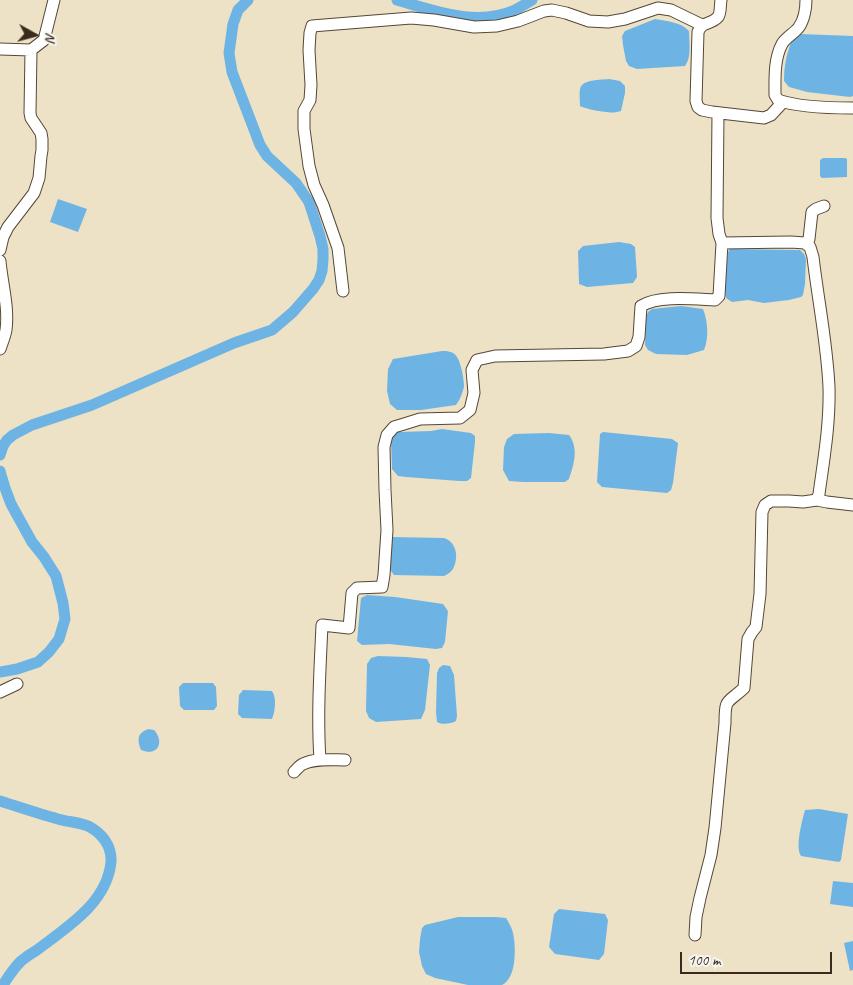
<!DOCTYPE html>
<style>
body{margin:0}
#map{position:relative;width:853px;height:985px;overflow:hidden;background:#ede2c5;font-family:Caveat,sans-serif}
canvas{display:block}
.north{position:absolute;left:10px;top:10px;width:50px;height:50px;-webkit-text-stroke:4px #f6f6f2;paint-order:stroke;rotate:97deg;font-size:14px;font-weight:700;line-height:20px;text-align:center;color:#3b2a1e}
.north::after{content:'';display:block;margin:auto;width:18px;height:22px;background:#3b2a1e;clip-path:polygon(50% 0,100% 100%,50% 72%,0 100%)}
.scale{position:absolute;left:680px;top:952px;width:152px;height:22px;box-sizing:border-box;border:2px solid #3b2a1e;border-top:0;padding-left:6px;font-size:15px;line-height:18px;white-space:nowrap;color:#3b2a1e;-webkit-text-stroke:4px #f6f6f2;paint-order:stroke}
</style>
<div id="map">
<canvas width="853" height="985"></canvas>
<div class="north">N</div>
<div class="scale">100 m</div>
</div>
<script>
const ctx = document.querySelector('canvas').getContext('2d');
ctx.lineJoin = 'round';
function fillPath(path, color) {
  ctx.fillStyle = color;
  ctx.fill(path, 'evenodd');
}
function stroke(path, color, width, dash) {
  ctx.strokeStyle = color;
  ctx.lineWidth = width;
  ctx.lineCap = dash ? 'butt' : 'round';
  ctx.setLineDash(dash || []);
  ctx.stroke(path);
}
const water = new Path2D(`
 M 655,19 C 666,21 681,22 689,31 C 689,42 692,57 685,66 L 637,69 L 629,66 L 626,61 L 623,45 L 622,36 L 625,31 Z
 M 800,34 L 853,36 L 853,96 L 850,97 L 807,92 L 789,87 L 784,81 C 784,63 787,53 793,37 Z
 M 609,79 L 620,81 L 625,86 L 625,93 L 621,111 C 620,111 618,112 617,112 C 611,114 585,109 580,106 C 580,101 579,94 580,89 C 582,79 601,80 609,79 Z
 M 823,158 L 845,158 L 847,159 L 847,177 L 822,178 L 820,176 L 820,160 Z
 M 58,199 L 87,209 L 78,232 L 50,222 Z
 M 619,242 L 631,244 L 635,247 L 637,277 L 633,283 L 587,287 L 579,284 L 578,251 L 583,246 Z
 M 730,249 L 800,250 L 804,254 L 806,259 L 805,284 L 803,295 L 801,297 L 789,300 L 764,303 L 748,300 L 732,302 L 726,298 L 725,291 L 725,279 L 728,252 Z
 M 681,306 L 703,309 C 708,321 709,339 704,350 L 687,355 L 656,354 L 648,350 L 645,345 L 646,317 L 648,312 L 652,309 Z
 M 442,351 C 457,350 459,359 462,371 C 463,376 464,382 464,387 C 462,394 460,400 456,405 L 421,410 L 397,410 L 390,404 L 387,391 L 388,369 L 393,359 Z
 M 442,429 L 471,433 L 475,436 L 475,442 L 471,478 L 467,481 L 459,481 L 406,477 L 398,476 L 392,469 L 391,441 L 393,435 L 399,432 L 431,431 Z
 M 603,432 L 672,439 L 678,443 L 673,483 L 671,490 L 667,493 L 602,487 L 597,482 L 600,434 Z
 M 549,433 L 569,435 C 579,448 574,465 569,479 L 565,482 L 523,482 L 509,481 L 503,470 L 504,447 L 507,439 L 514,434 Z
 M 392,537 L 444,538 C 457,542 459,558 453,569 C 451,572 448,574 444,576 L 394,575 L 391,571 L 390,555 Z
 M 367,595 L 395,597 L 443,604 L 448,611 L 445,642 L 442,648 L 436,649 L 389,644 L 362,645 L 357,641 L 361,598 Z
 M 378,656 L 406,657 L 427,659 L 430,665 L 425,710 L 421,719 L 376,722 L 369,718 L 366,711 L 367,664 L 371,658 Z
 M 443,665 L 450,666 L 454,675 L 457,716 L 456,721 C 451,724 441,725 437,722 L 436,712 L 437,673 L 439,668 Z
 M 183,683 L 213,683 L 216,687 L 217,706 L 214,710 L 184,710 L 180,706 L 179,687 Z
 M 243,690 L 272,691 C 277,698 275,712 272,719 L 242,718 L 238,714 L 239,695 Z
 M 148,729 L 154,730 C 165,742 158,757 141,750 C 137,740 137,733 148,729 Z
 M 819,809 L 848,814 L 841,860 L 839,862 L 801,856 C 795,847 802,821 805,810 Z
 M 833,881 L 853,883 L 853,907 L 830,904 Z
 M 559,909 L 605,914 L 608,920 L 604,954 L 599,960 L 555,954 L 549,947 L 554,914 Z
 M 458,917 L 496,917 L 506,918 C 509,923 512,928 513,933 C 516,946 517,978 502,985 L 468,985 L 435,978 L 426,974 L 422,966 L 419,952 L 420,939 L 422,928 L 425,925 Z
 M 853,941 L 853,970 L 850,971 L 844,943 Z`);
const canal = new Path2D(`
 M 397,0 C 435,11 477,27 515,10 C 521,7 527,3 532,0
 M 0,455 L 3,446 L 7,440 L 13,435 L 32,425 L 92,405 L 234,343 L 272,330 L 293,312 L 313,289 L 319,280 L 322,271 L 323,260 L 323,249 L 320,236 L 309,202 L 296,183 L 267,156 L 260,145 L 232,72 L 229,53 L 233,24 L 238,10 L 248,0
 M 0,471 L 5,488 L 11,504 L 32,542 L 44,557 L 56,576 L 63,603 L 65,619 L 59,639 L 49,652 L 38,662 L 17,669 L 0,672
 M 0,801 C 19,807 39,814 58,819 C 68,822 79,822 88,826 C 102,833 112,846 111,862 C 107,903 67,927 37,950 C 32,953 26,957 21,961 C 14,968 8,977 3,985`);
const minor = new Path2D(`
 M 721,0 C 720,5 721,13 718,17 C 711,25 702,21 698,32 L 696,101 L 698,107 L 702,110 L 712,112 L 764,118 L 771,115 L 783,102
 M 806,0 C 806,8 804,20 799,27 C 795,33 786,37 782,44 C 774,59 775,78 775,95 L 778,100 C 797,107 832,108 853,108
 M 0,49 L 31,50 L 30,113 L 31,118 L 41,133 L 42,139 L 42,150 L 41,156 L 39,178 L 34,193 L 8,227 L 3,237 L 0,250
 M 31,50 L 44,40 L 54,0
 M 807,245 L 809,239 L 812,212 L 816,209 L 824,206
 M 0,261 C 2,284 9,307 6,330 C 5,336 2,343 0,349
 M 343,291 L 338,248 L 323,205 L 314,185 L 309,166 L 304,129 L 304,111 L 310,100 L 311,85 L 309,50 L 310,33 L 312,26 L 411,18 L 434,20 L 474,27 L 497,26 L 518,21 L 544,11 L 552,10 L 566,13 L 589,21 L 608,22 L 625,19 L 658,8 L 671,10 L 702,25
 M 817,500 L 827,502 L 853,505
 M 0,692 L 17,684
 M 320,760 C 317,715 320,670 322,625 L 349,628 L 352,593 L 357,588 L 382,587 L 384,575 L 387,530 L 385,490 L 384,447 L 387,435 L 394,427 L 404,424 L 420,419 L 460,418 L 470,410 L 474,393 L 472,370 L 477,360 L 495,356 L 604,354 L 628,351 L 636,346 L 639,337 L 641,306 C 658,295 694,299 715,300 L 719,296 L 722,243 L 719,234 L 717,218 L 718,113
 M 294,772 C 297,769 300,765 303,764 C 315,758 332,760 345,760
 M 695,935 L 696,917 L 700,898 L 711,855 L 715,828 L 725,723 C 725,697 727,704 744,688 L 748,639 L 752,632 L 756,627 L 760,594 L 762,512 L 765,505 L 771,501 L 789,501 L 803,502 L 817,500 L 819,494 C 824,458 830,423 829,387 C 827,343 818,300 813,257 L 810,247 L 805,243 L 791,242 L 722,243`);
fillPath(water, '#6db4e4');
stroke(canal, '#6db4e4', 11);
stroke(minor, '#564637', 13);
stroke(minor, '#fff', 11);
</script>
